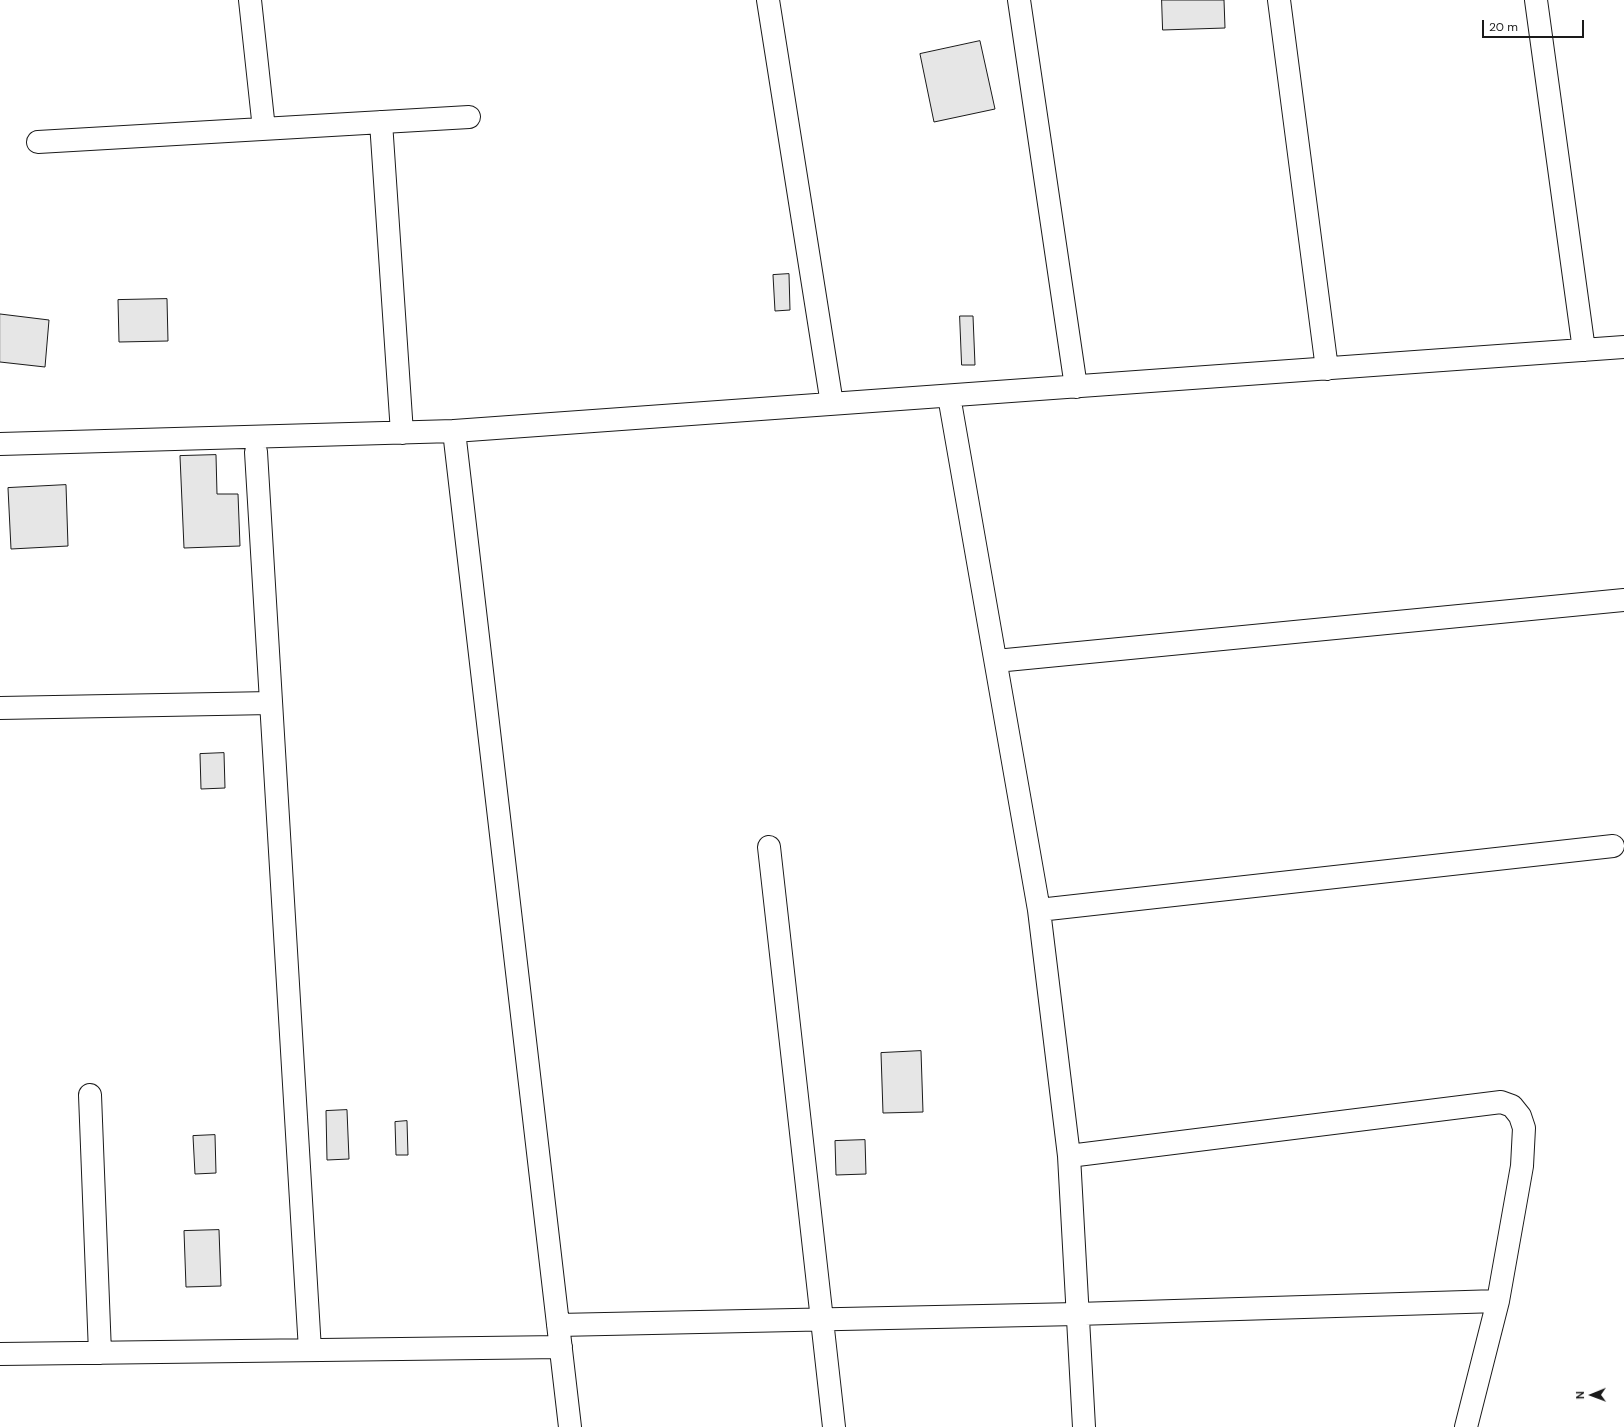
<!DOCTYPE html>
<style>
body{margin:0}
#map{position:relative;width:1624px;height:1427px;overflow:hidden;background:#fff;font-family:"DM Sans",sans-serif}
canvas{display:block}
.north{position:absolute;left:1572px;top:1375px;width:40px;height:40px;-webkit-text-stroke:3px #fff;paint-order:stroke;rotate:269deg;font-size:11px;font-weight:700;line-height:16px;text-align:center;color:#1a1a1a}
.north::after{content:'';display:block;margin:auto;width:14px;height:18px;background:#1a1a1a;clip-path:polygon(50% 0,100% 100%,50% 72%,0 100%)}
.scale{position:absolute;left:1482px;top:20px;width:102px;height:18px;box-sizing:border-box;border:2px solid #1a1a1a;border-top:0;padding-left:5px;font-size:12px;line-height:14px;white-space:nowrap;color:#1a1a1a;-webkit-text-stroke:3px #fff;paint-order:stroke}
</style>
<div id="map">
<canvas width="1624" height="1427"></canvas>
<div class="north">N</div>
<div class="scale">20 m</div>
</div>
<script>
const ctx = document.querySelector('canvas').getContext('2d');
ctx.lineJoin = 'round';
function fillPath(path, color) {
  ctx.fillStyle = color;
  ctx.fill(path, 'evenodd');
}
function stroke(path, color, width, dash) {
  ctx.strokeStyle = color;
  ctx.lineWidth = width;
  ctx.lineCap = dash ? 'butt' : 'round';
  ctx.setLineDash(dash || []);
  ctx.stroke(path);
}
const building = new Path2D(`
 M 1162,0 L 1224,0 L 1225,28 L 1163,30 Z
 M 980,41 L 995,109 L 934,122 L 920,54 Z
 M 789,274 L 790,310 L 775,311 L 773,275 Z
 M 167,299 L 168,341 L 119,342 L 118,300 Z
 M 0,314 L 49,320 L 45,367 L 0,362 Z
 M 960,316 L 973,316 L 975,365 L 962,365 Z
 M 216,455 L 217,494 L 238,494 L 240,546 L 184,548 L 180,456 Z
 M 66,485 L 68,546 L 11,549 L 8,488 Z
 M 224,753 L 225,788 L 201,789 L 200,754 Z
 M 921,1051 L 923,1112 L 883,1113 L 881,1053 Z
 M 347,1110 L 349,1159 L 327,1160 L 326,1111 Z
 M 407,1121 L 408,1155 L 396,1155 L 395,1122 Z
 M 215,1135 L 216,1173 L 195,1174 L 193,1136 Z
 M 865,1140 L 866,1174 L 836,1175 L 835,1141 Z
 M 219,1230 L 221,1286 L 186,1287 L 184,1231 Z`);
const minor = new Path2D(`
 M 250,0 L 264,129
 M 768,0 L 832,404
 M 1019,0 L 1076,387
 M 1279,0 L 1327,369
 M 1536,0 L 1584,350
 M 381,122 L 402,433
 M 38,142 L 469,117
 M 949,396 L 1039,910 L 1069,1156 L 1084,1427
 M 454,431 L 570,1427
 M 0,444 L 454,431 L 1624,347
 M 256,452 L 310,1350
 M 996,661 L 1624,600
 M 0,708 L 271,703
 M 769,847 L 834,1427
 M 1039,910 L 1613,846
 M 90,1095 L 100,1353
 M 1069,1156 L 1501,1102 L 1512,1106 L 1520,1116 L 1524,1128 L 1522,1166 L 1498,1301 L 1466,1427
 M 558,1325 L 1077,1314 L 1498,1301
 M 0,1354 L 561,1347`);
fillPath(building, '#e6e6e6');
stroke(building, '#1a1a1a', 1);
stroke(minor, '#1a1a1a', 24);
stroke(minor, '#fff', 22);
</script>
